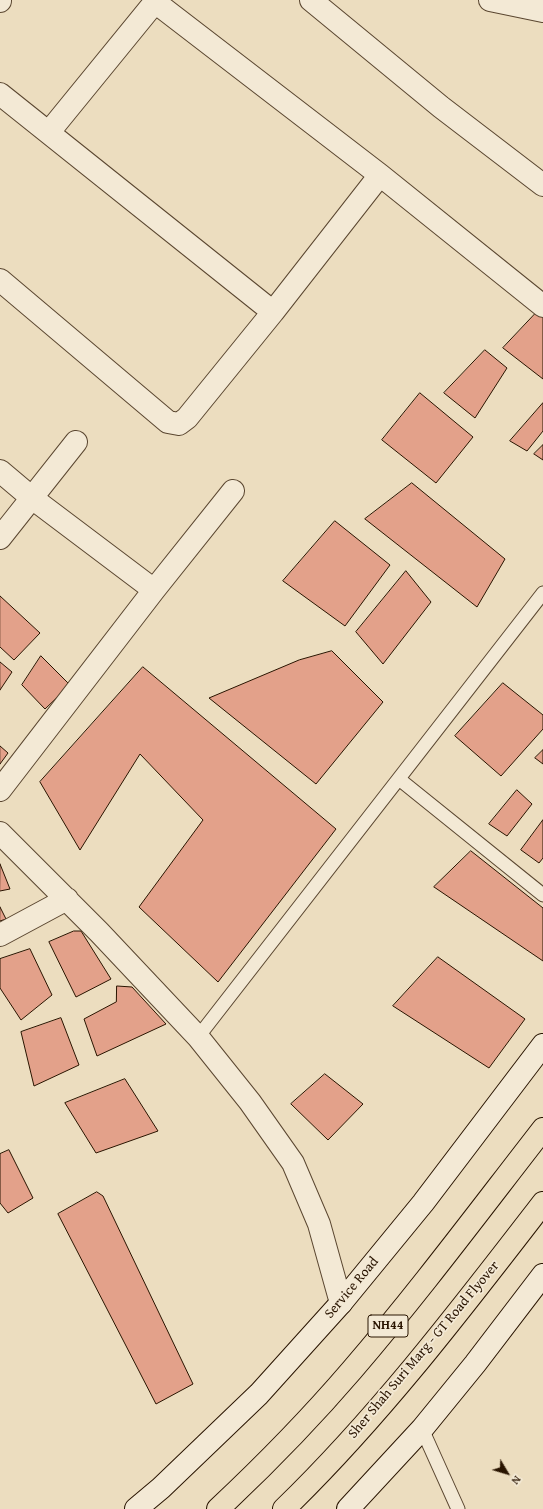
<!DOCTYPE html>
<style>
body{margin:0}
#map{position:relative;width:543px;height:1509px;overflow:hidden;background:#ecddbf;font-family:"Gentium Book Plus",serif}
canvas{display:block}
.north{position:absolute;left:487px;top:1453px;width:40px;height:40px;-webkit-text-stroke:3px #f3e9d5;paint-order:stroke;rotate:128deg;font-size:11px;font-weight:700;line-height:16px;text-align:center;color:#291400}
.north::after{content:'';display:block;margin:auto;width:14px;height:18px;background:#291400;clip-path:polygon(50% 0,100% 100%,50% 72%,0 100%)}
</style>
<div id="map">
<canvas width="543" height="1509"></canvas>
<div class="north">N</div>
</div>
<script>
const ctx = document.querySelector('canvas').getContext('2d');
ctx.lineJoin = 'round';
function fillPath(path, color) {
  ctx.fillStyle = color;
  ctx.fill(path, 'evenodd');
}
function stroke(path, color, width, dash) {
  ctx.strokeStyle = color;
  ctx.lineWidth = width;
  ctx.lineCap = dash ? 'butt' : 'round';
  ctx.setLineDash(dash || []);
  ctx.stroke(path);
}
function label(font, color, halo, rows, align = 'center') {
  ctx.font = font + ' "Gentium Book Plus",serif';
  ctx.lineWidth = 3.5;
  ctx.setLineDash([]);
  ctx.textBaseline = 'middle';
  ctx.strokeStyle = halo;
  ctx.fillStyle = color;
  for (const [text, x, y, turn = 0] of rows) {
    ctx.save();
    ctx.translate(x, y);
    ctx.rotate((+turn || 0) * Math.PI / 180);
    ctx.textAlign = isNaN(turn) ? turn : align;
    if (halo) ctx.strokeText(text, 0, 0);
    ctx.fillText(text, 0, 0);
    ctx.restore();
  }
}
const building = new Path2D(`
 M 537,312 L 543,317 L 543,379 L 503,348 Z
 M 485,350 L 507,368 L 475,418 L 444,393 Z
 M 420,393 L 473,437 L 436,483 L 382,440 Z
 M 543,403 L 543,431 L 527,451 L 510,441 Z
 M 543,445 L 543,460 L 534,454 Z
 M 412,483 L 505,559 L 477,607 L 365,519 Z
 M 335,521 L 390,565 L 345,626 L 283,581 Z
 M 406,571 L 431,602 L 383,664 L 356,632 Z
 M 0,596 L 40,633 L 14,660 L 0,647 Z
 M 332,651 L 383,702 L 316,784 L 209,698 L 299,660 Z
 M 41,656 L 70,685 L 45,709 L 22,685 Z
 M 0,662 L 12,672 L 0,690 Z
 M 143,667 L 336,829 L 218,982 L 139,907 L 203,820 L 140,754 L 80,850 L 40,782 Z
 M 503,683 L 543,715 L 543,729 L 501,776 L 455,736 Z
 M 0,746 L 8,753 L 0,764 Z
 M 543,750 L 543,764 L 535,758 Z
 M 517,790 L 532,804 L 507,836 L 489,824 Z
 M 543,820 L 543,858 L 539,863 L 521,850 Z
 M 471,851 L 543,908 L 543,961 L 434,887 Z
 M 0,864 L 10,889 L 0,891 Z
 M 0,907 L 6,919 L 0,921 Z
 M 74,931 L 81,931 L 111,979 L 76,997 L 49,942 Z
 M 30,949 L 52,995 L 21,1020 L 0,988 L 0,959 Z
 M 438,957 L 525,1019 L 489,1068 L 393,1006 Z
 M 117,986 L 132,987 L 166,1024 L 97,1056 L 84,1019 L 116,1002 Z
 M 61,1018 L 79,1065 L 34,1086 L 21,1032 Z
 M 325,1074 L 363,1104 L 328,1140 L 291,1104 Z
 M 125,1079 L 158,1131 L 96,1153 L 65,1103 Z
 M 9,1150 L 33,1198 L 8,1213 L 0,1203 L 0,1154 Z
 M 97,1192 L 103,1196 L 193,1384 L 156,1404 L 58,1214 Z`);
const lane = new Path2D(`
 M 399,779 L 543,895
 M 198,1037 L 543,593
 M 422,1429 L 458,1509`);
const street = new Path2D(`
 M 157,0 L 155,2 L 380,175 L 543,306
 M 311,0 L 441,107 L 543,185
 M 490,0 L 543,11
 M 0,1 L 0,0
 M 0,94 L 273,312 L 380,175
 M 49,132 L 155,2
 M 0,280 L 168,422 L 179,424 L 187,418 L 273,312
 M 0,471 L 32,498 L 154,590
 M 0,538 L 76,442
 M 0,790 L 154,590 L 233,491
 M 0,833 L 99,932 L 198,1037 L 250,1102 L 293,1163 L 319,1224 L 341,1303
 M 0,935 L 67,899`);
const secondary = new Path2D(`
 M 136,1509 L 161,1488 L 259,1394 L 341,1303 L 423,1203 L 543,1045
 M 348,1509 L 422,1429 L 475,1364 L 543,1275`);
const highway = new Path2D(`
 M 218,1509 C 265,1465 310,1419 352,1370 C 419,1292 480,1210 543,1129
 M 284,1509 C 379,1417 462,1308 543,1203`);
const shields = [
 [388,1326,40]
];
const shieldNames = [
 ["NH44",388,1326]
];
const streetNames = [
 ["Service Road",352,1288,-50],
 ["Sher Shah Suri Marg - GT Road Flyover",424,1350,-50]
];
fillPath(building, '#e3a18a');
stroke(building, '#291400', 1);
stroke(lane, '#5a4630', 15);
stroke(street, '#5a4630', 24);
stroke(secondary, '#291400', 24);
stroke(highway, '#291400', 24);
stroke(lane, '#f3e9d5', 13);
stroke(street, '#f3e9d5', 22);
stroke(secondary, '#f3e9d5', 22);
stroke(highway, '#ecddbf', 22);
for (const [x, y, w] of shields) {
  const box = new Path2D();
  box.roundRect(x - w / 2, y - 11, w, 22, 3);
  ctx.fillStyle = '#f3e9d5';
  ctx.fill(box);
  stroke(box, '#291400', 1);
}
label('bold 13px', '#291400', null, shieldNames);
label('14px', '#291400', '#f3e9d5', streetNames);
</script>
